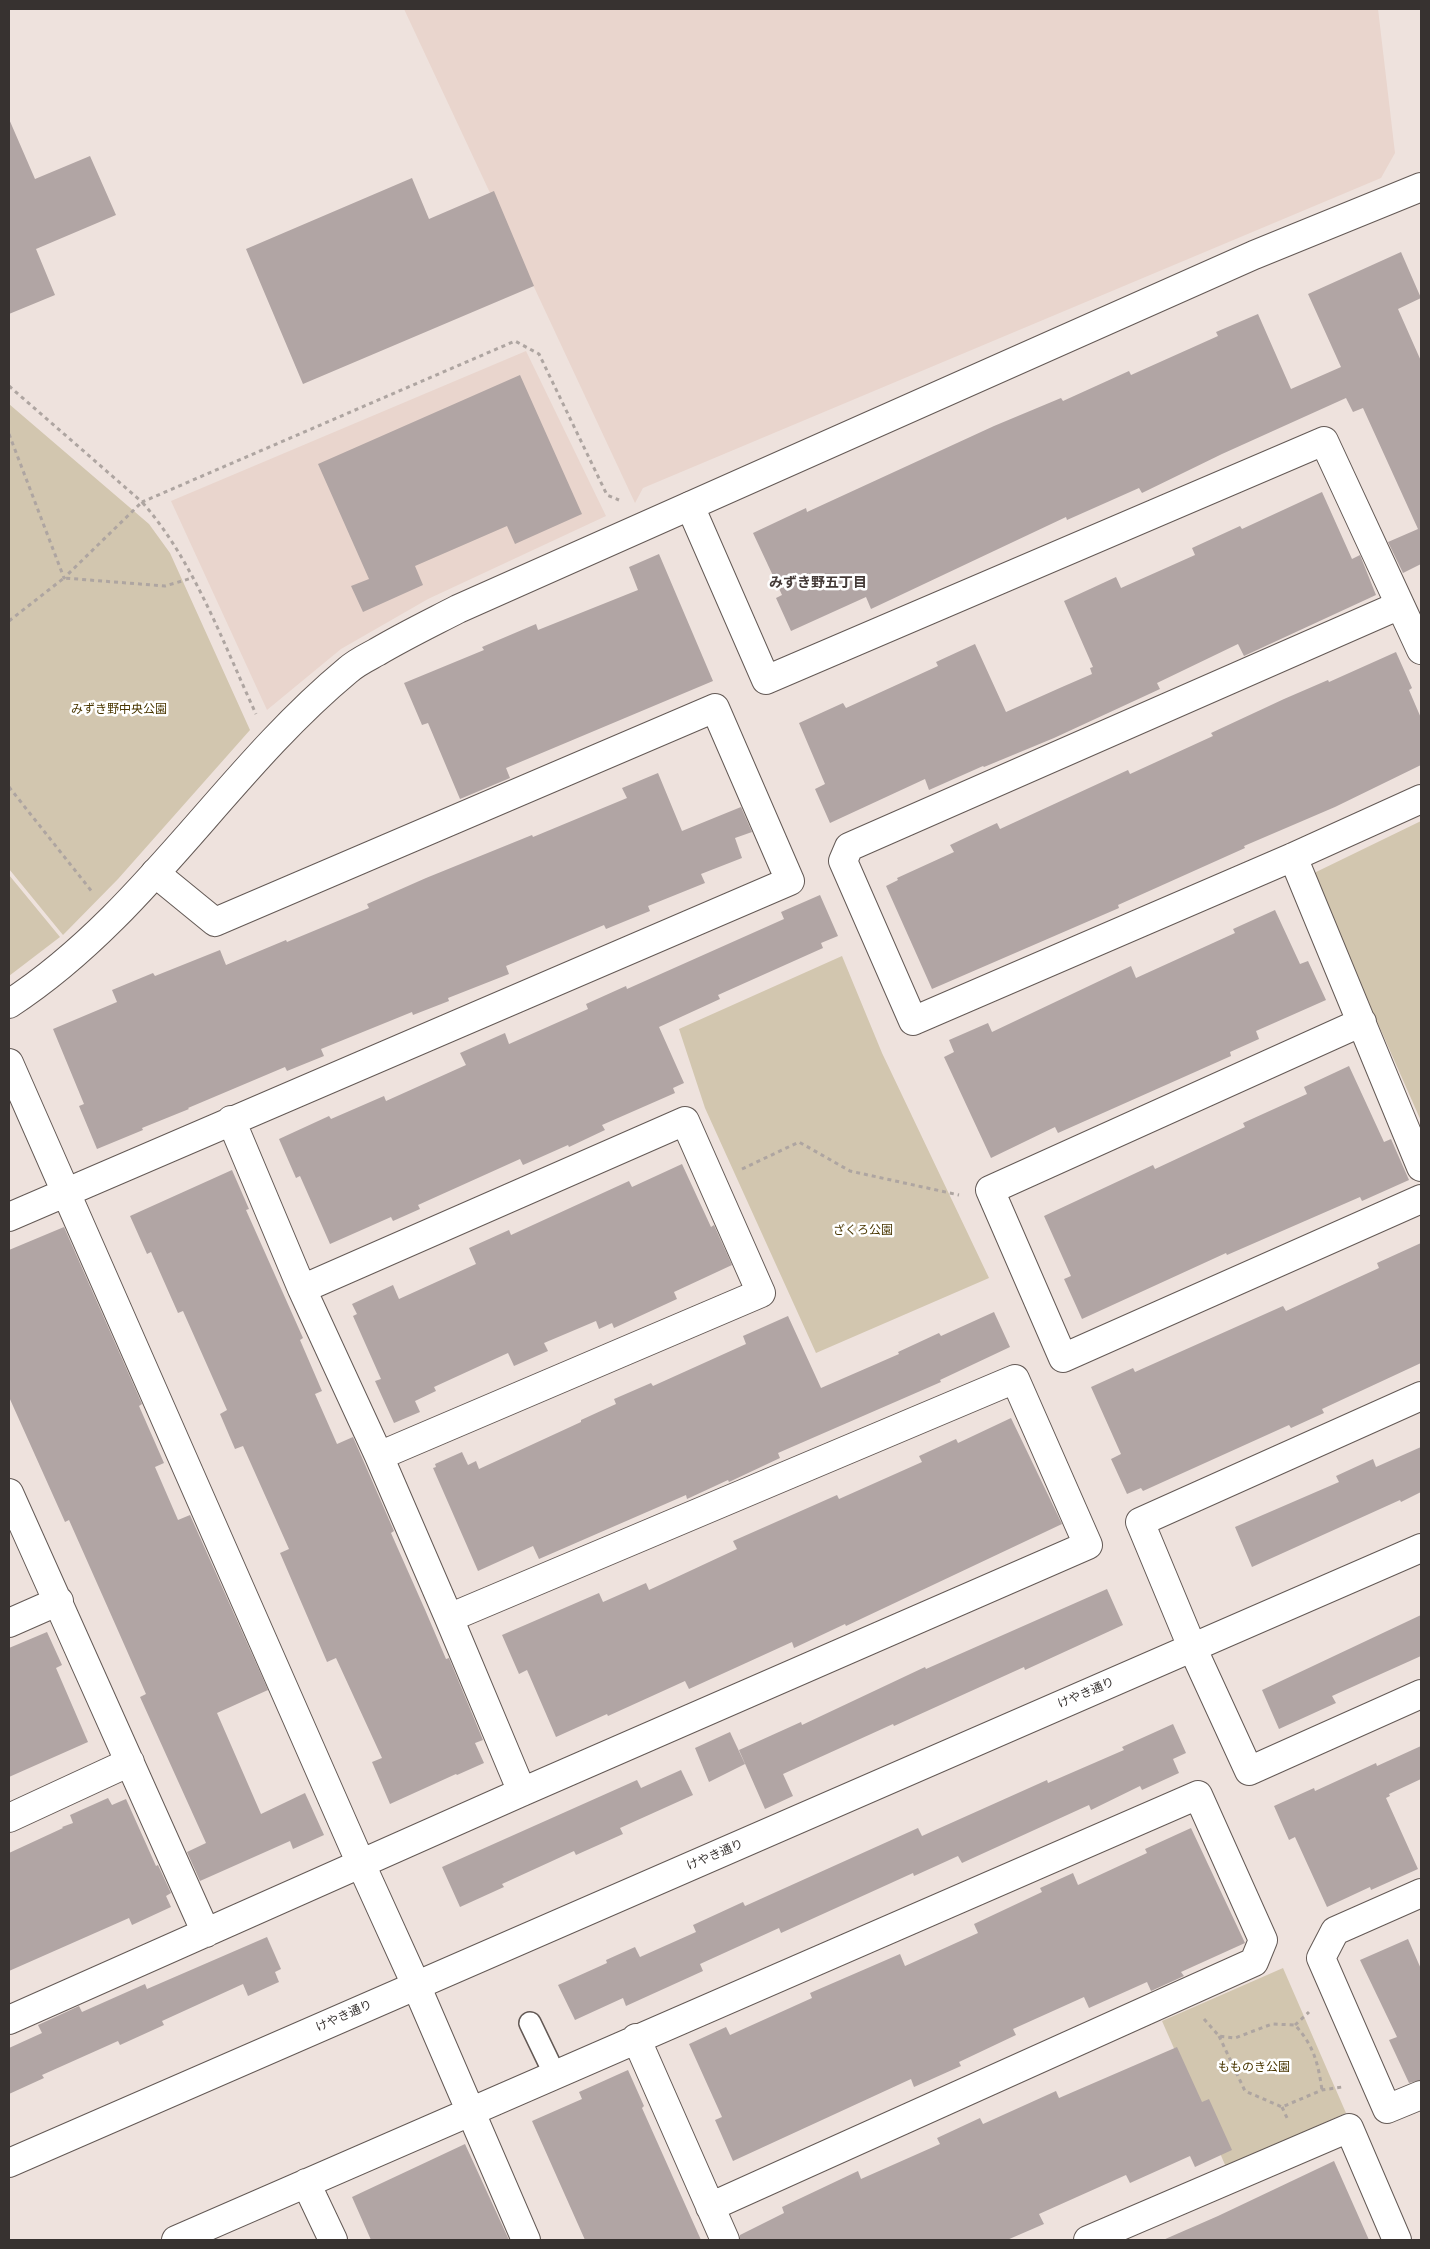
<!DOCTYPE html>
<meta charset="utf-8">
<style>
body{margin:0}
#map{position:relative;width:1430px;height:2249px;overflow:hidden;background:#eee2dd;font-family:Mulish,sans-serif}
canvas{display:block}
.frame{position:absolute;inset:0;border:10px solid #373230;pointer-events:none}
</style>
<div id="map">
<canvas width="1430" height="2249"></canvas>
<div class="frame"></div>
</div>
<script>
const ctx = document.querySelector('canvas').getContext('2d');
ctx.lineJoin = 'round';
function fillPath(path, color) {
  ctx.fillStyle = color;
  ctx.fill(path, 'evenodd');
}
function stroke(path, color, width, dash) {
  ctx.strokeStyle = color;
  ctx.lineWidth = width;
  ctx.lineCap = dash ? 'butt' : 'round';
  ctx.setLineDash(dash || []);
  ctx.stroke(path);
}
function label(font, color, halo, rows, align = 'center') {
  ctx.font = font + ' Mulish,"Noto Sans JP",sans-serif';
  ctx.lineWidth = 5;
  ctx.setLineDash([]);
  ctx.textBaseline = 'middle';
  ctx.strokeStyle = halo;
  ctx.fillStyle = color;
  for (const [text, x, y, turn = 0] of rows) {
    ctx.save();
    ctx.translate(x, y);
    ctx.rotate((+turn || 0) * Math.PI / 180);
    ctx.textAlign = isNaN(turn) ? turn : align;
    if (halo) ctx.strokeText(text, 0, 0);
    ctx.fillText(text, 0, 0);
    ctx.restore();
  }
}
const built = new Path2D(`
 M 404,9 L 1378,9 L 1395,153 L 1381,178 L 643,488 L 635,503 Z
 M 526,351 L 606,516 L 428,599 L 341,649 L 267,710 L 171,501 Z`);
const green = new Path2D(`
 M 9,404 L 149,524 L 170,553 L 250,730 L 118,879 L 63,935 L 9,869 Z
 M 1421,821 L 1421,1121 L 1312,874 Z
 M 9,875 L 60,937 L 9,976 Z
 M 842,956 L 882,1053 L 989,1278 L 816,1353 L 705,1108 L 679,1029 Z
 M 1283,1968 L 1346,2113 L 1226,2167 L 1162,2021 Z`);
const building = new Path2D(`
 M 9,119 L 35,179 L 90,156 L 116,215 L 36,249 L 55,295 L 9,314 Z
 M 412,178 L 429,219 L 494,191 L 534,286 L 303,384 L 246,249 Z
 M 1401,252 L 1421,298 L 1398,309 L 1421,361 L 1421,564 L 1403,573 L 1388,542 L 1418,529 L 1363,408 L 1353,412 L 1346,398 L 1222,454 L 1142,493 L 1139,488 L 1067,520 L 1066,517 L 871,609 L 866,597 L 791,631 L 776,598 L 782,595 L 753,533 L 806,508 L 807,512 L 994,426 L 1061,398 L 1063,401 L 1129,371 L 1131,375 L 1218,336 L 1216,332 L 1258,314 L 1291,389 L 1341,367 L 1308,294 Z
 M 520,375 L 582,514 L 515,544 L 507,526 L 415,566 L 423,585 L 363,612 L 351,586 L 369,579 L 318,464 Z
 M 1322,492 L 1352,559 L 1360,555 L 1376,595 L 1244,656 L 1238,644 L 1157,683 L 1160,689 L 1054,738 L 984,767 L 983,766 L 929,790 L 925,779 L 830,823 L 815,789 L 825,784 L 799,723 L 843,703 L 846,708 L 938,666 L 936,662 L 975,644 L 1006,712 L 1062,687 L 1092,674 L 1090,668 L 1093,667 L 1064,601 L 1116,577 L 1121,588 L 1195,555 L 1192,548 L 1240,526 L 1242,529 Z
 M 659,554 L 713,681 L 506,768 L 510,778 L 460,799 L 428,723 L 422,725 L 404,683 L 484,650 L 482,647 L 536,624 L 538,630 L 638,590 L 629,567 Z
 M 1396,652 L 1412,688 L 1409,690 L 1421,718 L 1421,765 L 1335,807 L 1244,846 L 1245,848 L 1118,905 L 1119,908 L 932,989 L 886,886 L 898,880 L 897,878 L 954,852 L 950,845 L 997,823 L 1000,829 L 1128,770 L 1130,774 L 1213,736 L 1211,733 L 1284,699 L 1328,680 L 1329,682 Z
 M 658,773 L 682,831 L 741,807 L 752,832 L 735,838 L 742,858 L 701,874 L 705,883 L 648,906 L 650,911 L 606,929 L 604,925 L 506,966 L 509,974 L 448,998 L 449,1001 L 413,1015 L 412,1012 L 321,1049 L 324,1056 L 287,1071 L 285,1067 L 188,1108 L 189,1109 L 142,1128 L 143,1130 L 97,1149 L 79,1106 L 84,1104 L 53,1029 L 117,1002 L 112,990 L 153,973 L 155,976 L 220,950 L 226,965 L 286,940 L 287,942 L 369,908 L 367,904 L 426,878 L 532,835 L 533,837 L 627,798 L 622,788 Z
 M 820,895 L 838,936 L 821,943 L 823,948 L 718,995 L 720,999 L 659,1027 L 684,1083 L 673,1088 L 675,1093 L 602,1125 L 605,1130 L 569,1147 L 568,1145 L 523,1165 L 520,1159 L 418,1205 L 420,1209 L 393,1221 L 391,1217 L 330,1244 L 300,1176 L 296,1178 L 279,1139 L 329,1116 L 331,1119 L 384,1096 L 386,1101 L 466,1065 L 460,1053 L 505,1033 L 509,1044 L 588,1009 L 586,1004 L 626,986 L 627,989 L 784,919 L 781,912 Z
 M 1275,910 L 1300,964 L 1308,961 L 1326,1000 L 1256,1031 L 1259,1039 L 1230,1052 L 1231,1056 L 1058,1133 L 1055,1127 L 991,1158 L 944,1057 L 954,1052 L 949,1040 L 988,1023 L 992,1032 L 1131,966 L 1136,978 L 1235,933 L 1233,929 Z
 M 1349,1066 L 1384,1142 L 1391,1139 L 1409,1180 L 1362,1201 L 1360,1197 L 1227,1255 L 1226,1253 L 1082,1319 L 1064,1279 L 1071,1276 L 1044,1216 L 1153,1165 L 1155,1169 L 1245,1127 L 1243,1123 L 1307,1094 L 1304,1087 Z
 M 682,1164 L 711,1227 L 714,1225 L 732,1265 L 674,1292 L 677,1299 L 614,1328 L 612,1323 L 599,1329 L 596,1321 L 544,1343 L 548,1351 L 514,1366 L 508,1353 L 434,1387 L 436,1391 L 415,1401 L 420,1412 L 394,1423 L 375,1381 L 381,1379 L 353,1316 L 357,1314 L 352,1304 L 393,1285 L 399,1299 L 476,1264 L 469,1248 L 509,1230 L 511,1235 L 629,1181 L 632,1187 Z
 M 232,1170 L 249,1209 L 246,1210 L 303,1338 L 300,1340 L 322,1391 L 315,1394 L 337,1444 L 353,1437 L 394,1531 L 391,1533 L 426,1612 L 446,1659 L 449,1658 L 483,1740 L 475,1743 L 484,1763 L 457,1775 L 456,1774 L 390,1804 L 372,1762 L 382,1758 L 336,1658 L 327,1662 L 280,1553 L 289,1549 L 243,1446 L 235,1449 L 220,1414 L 227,1410 L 183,1311 L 178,1313 L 151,1252 L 147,1254 L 130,1216 Z
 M 64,1227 L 142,1404 L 139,1406 L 164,1463 L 155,1467 L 178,1520 L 190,1515 L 268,1690 L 217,1713 L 261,1814 L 305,1793 L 324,1835 L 293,1849 L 290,1841 L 200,1881 L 187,1852 L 206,1843 L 140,1697 L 146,1694 L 116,1626 L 69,1520 L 65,1522 L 9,1397 L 9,1250 Z
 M 1421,1243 L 1421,1363 L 1322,1409 L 1324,1413 L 1291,1428 L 1289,1425 L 1143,1491 L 1141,1488 L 1127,1494 L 1111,1459 L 1121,1454 L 1091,1387 L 1133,1368 L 1135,1372 L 1283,1306 L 1286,1311 L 1379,1268 L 1377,1263 Z
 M 994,1312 L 1010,1347 L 940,1380 L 941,1382 L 778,1453 L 780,1458 L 729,1482 L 728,1480 L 687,1499 L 686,1495 L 539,1559 L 533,1546 L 478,1571 L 433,1468 L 436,1467 L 435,1464 L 462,1452 L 468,1465 L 476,1461 L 479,1469 L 581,1422 L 581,1420 L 616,1404 L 614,1399 L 651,1383 L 653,1386 L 746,1344 L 743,1336 L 788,1316 L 821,1388 L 899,1354 L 898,1352 L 939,1333 L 941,1336 Z
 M 1011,1418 L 1062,1524 L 846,1626 L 845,1624 L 794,1648 L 792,1642 L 689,1689 L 685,1681 L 608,1716 L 607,1714 L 556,1737 L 527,1670 L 519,1674 L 502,1635 L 599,1593 L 603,1602 L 646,1583 L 649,1590 L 737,1549 L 733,1541 L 837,1495 L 839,1499 L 922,1462 L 919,1456 L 956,1439 L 958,1443 Z
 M 1421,1447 L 1421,1492 L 1401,1502 L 1400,1500 L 1252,1567 L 1235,1527 L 1339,1482 L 1336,1476 L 1373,1459 L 1376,1467 Z
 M 1107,1589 L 1123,1625 L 1025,1670 L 1024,1667 L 894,1726 L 893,1724 L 783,1774 L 793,1796 L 765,1809 L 739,1750 L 801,1722 L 802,1725 L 925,1667 L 926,1669 Z
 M 1421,1615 L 1421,1656 L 1332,1696 L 1336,1703 L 1279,1729 L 1262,1690 Z
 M 47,1632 L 62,1665 L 56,1668 L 88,1742 L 9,1777 L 9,1648 Z
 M 1173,1724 L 1186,1753 L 1173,1759 L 1179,1773 L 1142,1790 L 1140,1786 L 1091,1810 L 1089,1805 L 962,1863 L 958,1856 L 914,1876 L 913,1873 L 781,1933 L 779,1928 L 700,1964 L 703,1971 L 626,2006 L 623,1998 L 575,2020 L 558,1985 L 607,1963 L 606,1960 L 635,1947 L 640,1957 L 696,1932 L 693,1925 L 743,1902 L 745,1906 L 918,1828 L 922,1836 L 1047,1780 L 1048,1783 L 1124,1750 L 1122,1747 Z
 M 730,1732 L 745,1764 L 709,1782 L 695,1748 Z
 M 1421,1746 L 1421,1779 L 1389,1794 L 1390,1796 L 1386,1798 L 1418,1869 L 1371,1890 L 1370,1887 L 1327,1907 L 1295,1837 L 1289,1840 L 1274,1806 L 1314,1788 L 1315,1791 L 1376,1763 L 1377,1766 Z
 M 681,1770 L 693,1795 L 620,1828 L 623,1834 L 576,1855 L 574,1851 L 502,1884 L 504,1887 L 460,1907 L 442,1867 L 637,1780 L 641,1788 Z
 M 108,1798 L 112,1805 L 126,1799 L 156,1866 L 158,1865 L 171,1893 L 166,1896 L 171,1907 L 132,1925 L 129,1918 L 9,1971 L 9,1853 L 63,1828 L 62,1827 L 73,1823 L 70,1815 Z
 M 1191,1828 L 1245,1943 L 1181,1972 L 1184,1976 L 1151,1991 L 1147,1982 L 1089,2008 L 1084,1997 L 1013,2029 L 1016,2035 L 959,2062 L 961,2066 L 914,2087 L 911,2079 L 733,2161 L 715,2120 L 722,2117 L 689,2044 L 726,2027 L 730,2035 L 812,1998 L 810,1993 L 900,1954 L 905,1966 L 978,1933 L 974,1924 L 1042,1892 L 1040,1888 L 1073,1873 L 1078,1885 L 1147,1853 L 1145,1849 Z
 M 267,1937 L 281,1969 L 275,1972 L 279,1982 L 248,1996 L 243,1984 L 162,2021 L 164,2025 L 120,2045 L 118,2041 L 42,2075 L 44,2078 L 9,2094 L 9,2048 L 42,2033 L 38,2025 L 79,2006 L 82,2012 L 145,1984 L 147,1989 Z
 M 1408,1939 L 1421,1969 L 1421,2080 L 1409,2083 L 1389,2040 L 1397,2037 L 1360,1960 Z
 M 1177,2047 L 1202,2102 L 1209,2099 L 1232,2150 L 1195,2167 L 1190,2156 L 1130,2183 L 1126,2175 L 1039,2214 L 1044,2224 L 1007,2240 L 740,2240 L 740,2235 L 784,2213 L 782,2207 L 858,2171 L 861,2179 L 940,2144 L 937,2138 L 980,2118 L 983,2124 L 1056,2091 L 1059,2098 Z
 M 628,2070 L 644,2106 L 642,2108 L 701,2240 L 585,2240 L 532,2121 L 582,2099 L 579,2092 Z
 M 465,2144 L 509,2240 L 371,2240 L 352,2197 Z
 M 1334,2161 L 1369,2240 L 1163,2240 L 1218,2216 Z`);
const path = new Path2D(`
 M 9,386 L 142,502 L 515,341 L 539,354 L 607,495 L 619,500
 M 9,434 L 64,578 L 142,502 C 194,561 223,643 256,714
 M 9,621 L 64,578 L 165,586 L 192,578
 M 9,787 L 93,893
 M 742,1169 L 799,1142 L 850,1171 L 959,1195
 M 1204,2019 L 1219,2036 L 1235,2038 L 1272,2024 L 1295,2025 C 1314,2046 1318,2063 1322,2090
 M 1295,2025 L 1309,2012
 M 1219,2036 L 1245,2091 L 1282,2107 L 1322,2090 L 1342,2087
 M 1282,2107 L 1288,2120`);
const lane = new Path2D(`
 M 530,2023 L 555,2075`);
const street = new Path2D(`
 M 690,506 L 766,680 L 1324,441 L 1421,650
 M 1400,605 L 849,847 L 843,861 L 913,1021 L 1293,857 L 1421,799
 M 1293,857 L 1421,1167
 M 1362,1022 L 990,1190 L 1063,1358 L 1421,1199
 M 9,1063 L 361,1864 L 416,1985 L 526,2240
 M 231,1120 L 302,1289 L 379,1456 L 449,1618 L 522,1792
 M 9,1217 L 790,881 L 715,708 L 215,922 L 155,873
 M 302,1289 L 685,1121 L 761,1293 L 379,1456
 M 1421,1396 L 1140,1522 L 1192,1647 L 1249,1771 L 1421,1694
 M 9,1493 L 206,1933
 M 9,1623 L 59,1601
 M 9,1818 L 130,1762
 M 1421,1893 L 1335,1931 L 1321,1958 L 1387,2109 L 1421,2095
 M 9,2020 L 522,1792 L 1088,1545 L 1015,1379 L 449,1618
 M 636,2038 L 725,2240
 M 306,2183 L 333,2240
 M 176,2240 L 1198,1795 L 1263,1940 L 1254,1962 L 710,2207
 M 1088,2240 L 1349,2128 L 1397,2240`);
const secondary = new Path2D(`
 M 9,1004 C 144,916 225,772 348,670 C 357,662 368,657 377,652 C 404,636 431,623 458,609 L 1254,255 L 1421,187
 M 9,2163 L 1421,1548`);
const parkNames = [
 ["みずき野中央公園",119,709],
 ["ざくろ公園",863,1230],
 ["もものき公園",1254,2067]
];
const streetNames = [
 ["けやき通り",1086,1693,-23],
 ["けやき通り",715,1855,-23],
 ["けやき通り",344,2016,-24]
];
const neighbourhoodNames = [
 ["みずき野五丁目",818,583]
];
fillPath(built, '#e9d5cd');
fillPath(green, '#d2c6af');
fillPath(building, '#b1a5a4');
stroke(lane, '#635955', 24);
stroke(street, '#635955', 30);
stroke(secondary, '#635955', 30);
stroke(path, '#aea5a1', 3, [4, 4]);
stroke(lane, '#fff', 21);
stroke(street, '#fff', 28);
stroke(secondary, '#fff', 28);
label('12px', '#493600', '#fff', parkNames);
label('12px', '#373230', '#fff', streetNames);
label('bold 14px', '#443a37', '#fff', neighbourhoodNames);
</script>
